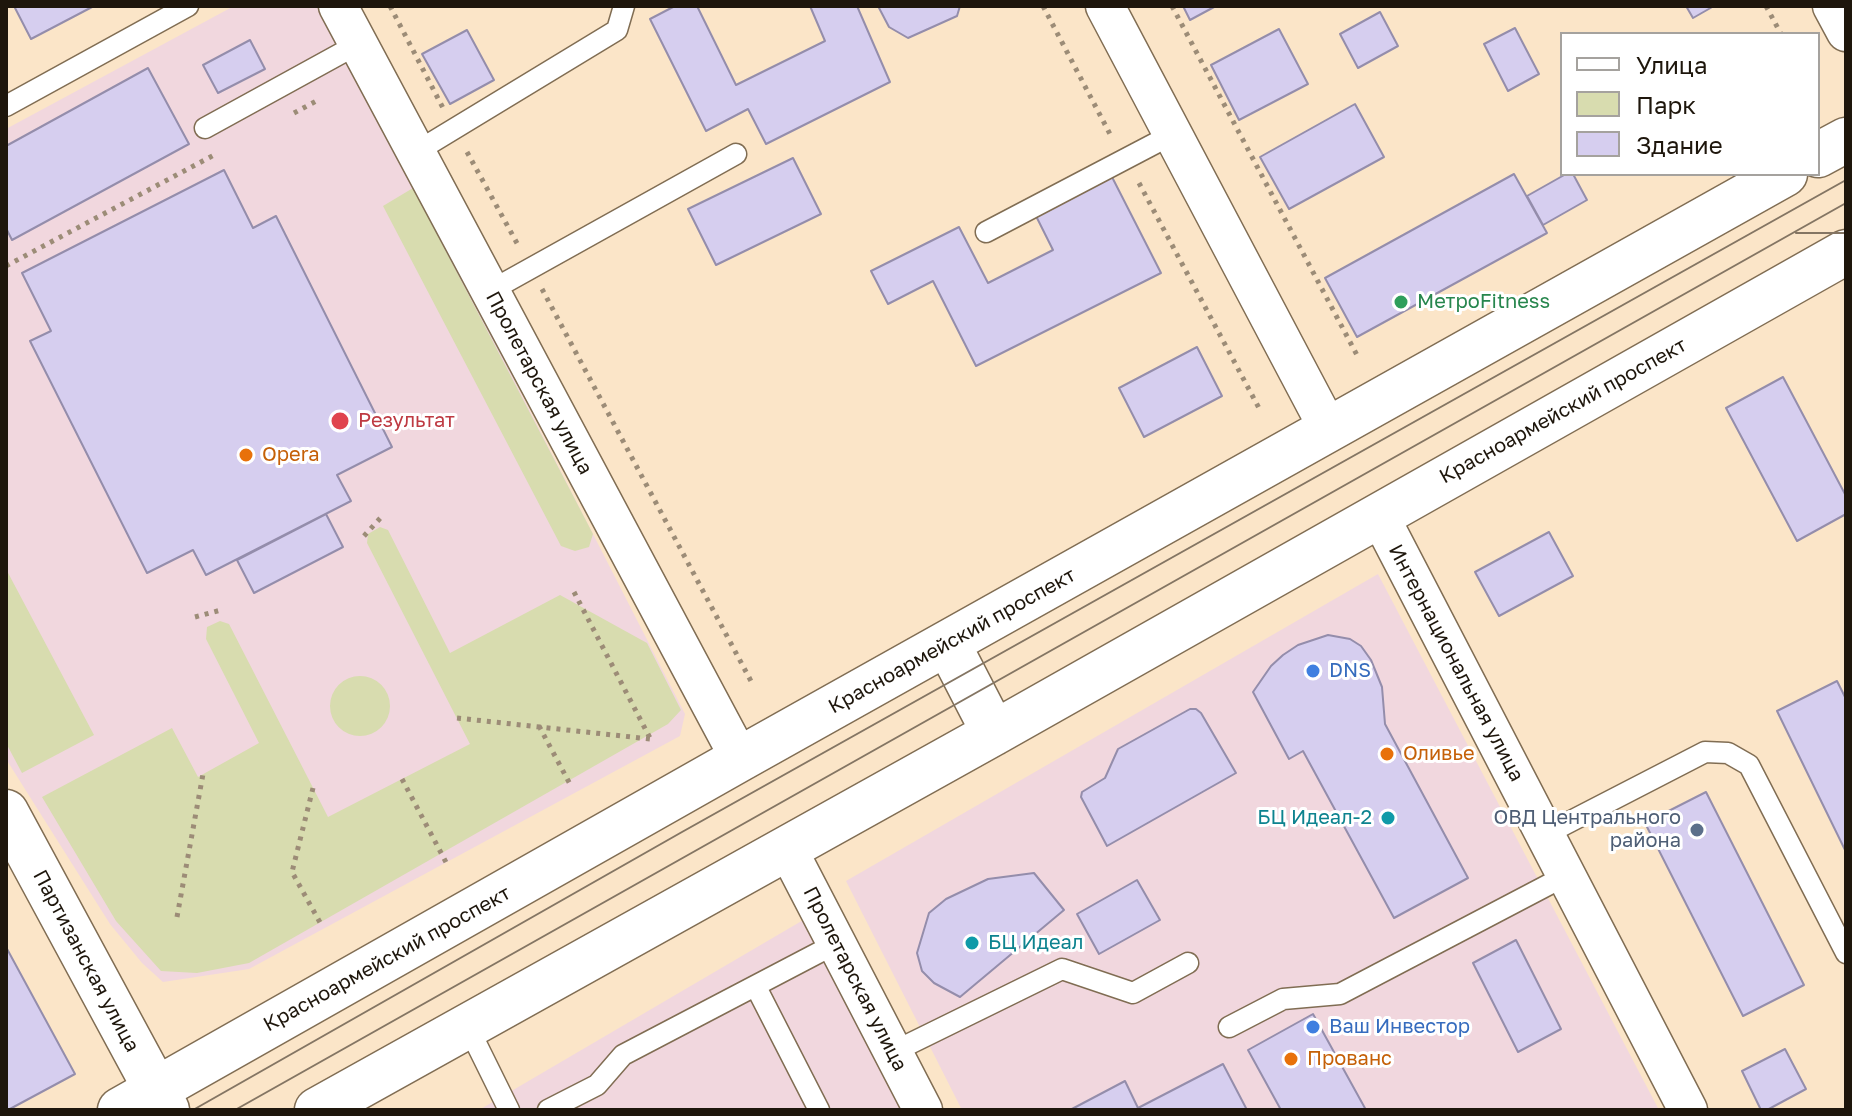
<!DOCTYPE html>
<meta charset="utf-8">
<style>
body{margin:0}
#map{position:relative;width:1852px;height:1116px;overflow:hidden;background:#fbe5c8;font-family:"Golos Text",sans-serif}
canvas{display:block}
.frame{position:absolute;inset:0;border:8px solid #1e160c;pointer-events:none}
.legend{position:absolute;left:1560px;top:32px;width:260px;height:144px;box-sizing:border-box;background:#fff;border:2px solid #a5a29e;margin:0;padding:10px 14px;list-style:none;font-size:24px;color:#1e160c}
.legend li{display:flex;align-items:center;gap:16px;height:40px}
.legend b{width:40px;border:2px solid #a5a29e}
</style>
<div id="map">
<canvas width="1852" height="1116"></canvas>
<div class="frame"></div>
<ul class="legend">
<li><b style="height:10px;background:#fff"></b>Улица</li>
<li><b style="height:22px;background:#d8dcaf"></b>Парк</li>
<li><b style="height:22px;background:#d6ceef"></b>Здание</li>
</ul>
</div>
<script>
const ctx = document.querySelector('canvas').getContext('2d');
ctx.lineJoin = 'round';
function fillPath(path, color) {
  ctx.fillStyle = color;
  ctx.fill(path, 'evenodd');
}
function stroke(path, color, width, dash) {
  ctx.strokeStyle = color;
  ctx.lineWidth = width;
  ctx.lineCap = dash ? 'butt' : 'round';
  ctx.setLineDash(dash || []);
  ctx.stroke(path);
}
function label(font, color, halo, rows, align = 'center') {
  ctx.font = font + ' "Golos Text",sans-serif';
  ctx.lineWidth = 6;
  ctx.setLineDash([]);
  ctx.textBaseline = 'middle';
  ctx.strokeStyle = halo;
  ctx.fillStyle = color;
  for (const [text, x, y, turn = 0] of rows) {
    ctx.save();
    ctx.translate(x, y);
    ctx.rotate((+turn || 0) * Math.PI / 180);
    ctx.textAlign = isNaN(turn) ? turn : align;
    if (halo) ctx.strokeText(text, 0, 0);
    ctx.fillText(text, 0, 0);
    ctx.restore();
  }
}
const commercial = new Path2D(`
 M 234,6 L 323,6 L 685,714 L 680,736 L 249,969 L 163,982 L 142,963 L 110,924 L 6,759 L 6,129 Z
 M 1378,574 L 1659,1110 L 962,1110 L 846,881 Z
 M 805,919 L 905,1110 L 479,1110 Z`);
const green = new Path2D(`
 M 413,188 L 593,534 L 589,547 L 575,551 L 561,546 L 383,206 Z
 M 380,527 L 388,530 L 450,653 L 560,595 L 647,643 L 681,710 L 668,724 L 249,963 L 197,973 L 161,971 L 116,921 L 42,797 L 172,728 L 198,777 L 259,743 L 206,639 L 207,627 L 220,621 L 229,624 L 328,817 L 470,744 L 367,543 L 368,534 Z
 M 6,569 L 94,735 L 22,773 L 6,743 Z
 M330 706a30 30 0 1 1 60 0a30 30 0 1 1-60 0Z`);
const building = new Path2D(`
 M 14,6 L 94,6 L 31,39 Z
 M 675,6 L 697,6 L 736,85 L 825,41 L 810,6 L 857,6 L 890,82 L 766,144 L 748,109 L 706,131 L 650,19 Z
 M 878,6 L 960,6 L 957,16 L 908,38 L 889,27 Z
 M 1183,6 L 1216,6 L 1190,20 Z
 M 1686,6 L 1714,6 L 1693,18 Z
 M 1380,12 L 1398,46 L 1358,68 L 1340,34 Z
 M 1515,28 L 1539,74 L 1508,91 L 1484,44 Z
 M 1279,29 L 1308,84 L 1239,120 L 1211,65 Z
 M 467,30 L 494,80 L 450,104 L 422,54 Z
 M 250,40 L 265,69 L 218,93 L 203,65 Z
 M 148,68 L 189,144 L 12,240 L 6,228 L 6,146 Z
 M 1355,104 L 1384,157 L 1289,209 L 1260,157 Z
 M 793,158 L 821,214 L 716,265 L 688,209 Z
 M 224,170 L 253,228 L 276,216 L 392,447 L 337,475 L 351,501 L 206,575 L 193,550 L 147,573 L 30,341 L 51,331 L 22,273 Z
 M 1514,174 L 1547,233 L 1357,337 L 1325,278 Z
 M 1566,174 L 1573,174 L 1587,200 L 1543,225 L 1527,196 Z
 M 1112,177 L 1161,273 L 976,366 L 933,281 L 888,304 L 871,271 L 959,227 L 988,283 L 1053,250 L 1036,216 Z
 M 1197,347 L 1222,396 L 1144,437 L 1119,388 Z
 M 1783,377 L 1846,496 L 1846,514 L 1797,541 L 1726,408 Z
 M 326,514 L 343,547 L 254,593 L 237,560 Z
 M 1549,532 L 1573,576 L 1499,616 L 1475,572 Z
 M 1328,635 L 1350,639 L 1361,646 L 1371,660 L 1382,687 L 1385,724 L 1468,878 L 1394,918 L 1303,751 L 1289,759 L 1253,692 L 1271,666 L 1283,655 L 1298,645 Z
 M 1837,681 L 1846,699 L 1846,852 L 1777,711 Z
 M 1190,709 L 1196,709 L 1201,713 L 1236,773 L 1107,846 L 1081,797 L 1082,792 L 1105,778 L 1118,749 Z
 M 1706,792 L 1804,985 L 1743,1016 L 1645,823 Z
 M 1034,873 L 1064,910 L 960,997 L 934,983 L 922,971 L 917,953 L 929,913 L 946,899 L 988,879 Z
 M 1137,880 L 1160,920 L 1099,954 L 1077,914 Z
 M 1516,940 L 1561,1029 L 1518,1052 L 1473,963 Z
 M 6,947 L 75,1074 L 8,1110 L 6,1110 Z
 M 1313,1014 L 1366,1110 L 1281,1110 L 1248,1050 Z
 M 1785,1049 L 1806,1089 L 1767,1110 L 1761,1110 L 1742,1071 Z
 M 1223,1064 L 1247,1110 L 1070,1110 L 1125,1081 L 1138,1108 Z`);
const path = new Path2D(`
 M 390,6 L 443,108
 M 1043,6 L 1111,136
 M 1172,6 L 1358,357
 M 1766,6 L 1781,34
 M 294,113 L 320,99
 M 467,152 L 518,245
 M 1139,183 L 1260,410
 M 6,266 L 214,155
 M 542,289 L 752,683
 M 364,536 L 384,514
 M 574,592 L 650,738
 M 195,617 L 221,610
 M 457,718 L 650,739
 M 539,726 L 571,786
 M 402,779 L 448,866
 M 313,788 L 292,872 L 322,926
 M 177,917 L 203,774`);
const service = new Path2D(`
 M 6,106 L 188,6
 M 205,128 L 358,44
 M 416,152 L 617,30 L 624,6
 M 986,232 L 1173,134
 M 490,291 L 736,154
 M 1546,834 L 1705,752 L 1728,753 L 1749,765 L 1846,953
 M 756,987 L 819,1110
 M 468,1027 L 509,1110
 M 1229,1027 L 1283,999 L 1340,994 L 1567,875
 M 893,1052 L 1062,969 L 1133,993 L 1188,963
 M 548,1110 L 597,1085 L 623,1055 L 837,943`);
const minor = new Path2D(`
 M 338,6 L 740,759
 M 1105,6 L 1329,430
 M 1832,6 L 1846,32
 M 1379,515 L 1688,1110
 M 787,848 L 923,1110`);
const secondary = new Path2D(`
 M 6,812 L 167,1110`);
const primary = new Path2D(`
 M 1818,155 L 1846,140
 M 948,644 L 994,733
 M 120,1110 L 740,759 L 1785,174
 M 317,1110 L 994,733 L 1846,252`);
const tram = new Path2D(`
 M 1796,233 L 1846,233
 M 193,1110 L 682,832 L 1846,180
 M 235,1110 L 1846,203`);
const markers = [
 [1401,302,8,"#2e9e5b"],
 [340,421,10,"#e0444e"],
 [246,455,8,"#e8710a"],
 [1313,671,8,"#3f7fe0"],
 [1387,754,8,"#e8710a"],
 [1388,818,8,"#0f9aa8"],
 [1697,830,8,"#5c6f8a"],
 [972,943,8,"#0f9aa8"],
 [1313,1027,8,"#3f7fe0"],
 [1291,1059,8,"#e8710a"]
];
const leisureNames = [
 ["МетроFitness",1417,302]
];
const streetNames = [
 ["Пролетарская улица",539,383,62],
 ["Красноармейский проспект",1563,411,-29],
 ["Красноармейский проспект",952,641,-29],
 ["Интернациональная улица",1456,663,62],
 ["Красноармейский проспект",387,959,-29],
 ["Партизанская улица",86,961,62],
 ["Пролетарская улица",855,979,63]
];
const healthNames = [
 ["Результат",358,421]
];
const foodNames = [
 ["Opera",262,455],
 ["Оливье",1403,754],
 ["Прованс",1307,1059]
];
const shopNames = [
 ["DNS",1329,671],
 ["Ваш Инвестор",1329,1027]
];
const cultureNames = [
 ["БЦ Идеал-2",1372,818],
 ["БЦ Идеал",988,943,"left"]
];
const serviceNames = [
 ["ОВД Центрального",1681,818],
 ["района",1681,841]
];
fillPath(commercial, '#f1d7de');
fillPath(green, '#d8dcaf');
fillPath(building, '#d6ceef');
stroke(building, '#948dab', 2);
stroke(service, '#806d53', 23);
stroke(minor, '#806d53', 41);
stroke(secondary, '#806d53', 47);
stroke(primary, '#806d53', 47);
stroke(path, '#9c8c77', 5, [4, 6]);
stroke(service, '#fff', 20);
stroke(minor, '#fff', 38);
stroke(secondary, '#fff', 44);
stroke(primary, '#fff', 44);
stroke(tram, '#847563', 2);
for (const [x, y, r, color] of markers) {
  const dot = new Path2D();
  dot.arc(x, y, r, 0, 2 * Math.PI);
  ctx.fillStyle = color;
  ctx.fill(dot);
  stroke(dot, '#fff', 3);
}
label('20px', '#27864d', '#fff', leisureNames, 'left');
label('20px', '#1e160c', '#fff', streetNames);
label('20px', '#be3a42', '#fff', healthNames, 'left');
label('20px', '#c56008', '#fff', foodNames, 'left');
label('20px', '#366cbe', '#fff', shopNames, 'left');
label('20px', '#0d838f', '#fff', cultureNames, 'right');
label('20px', '#4e5e75', '#fff', serviceNames, 'right');
</script>
